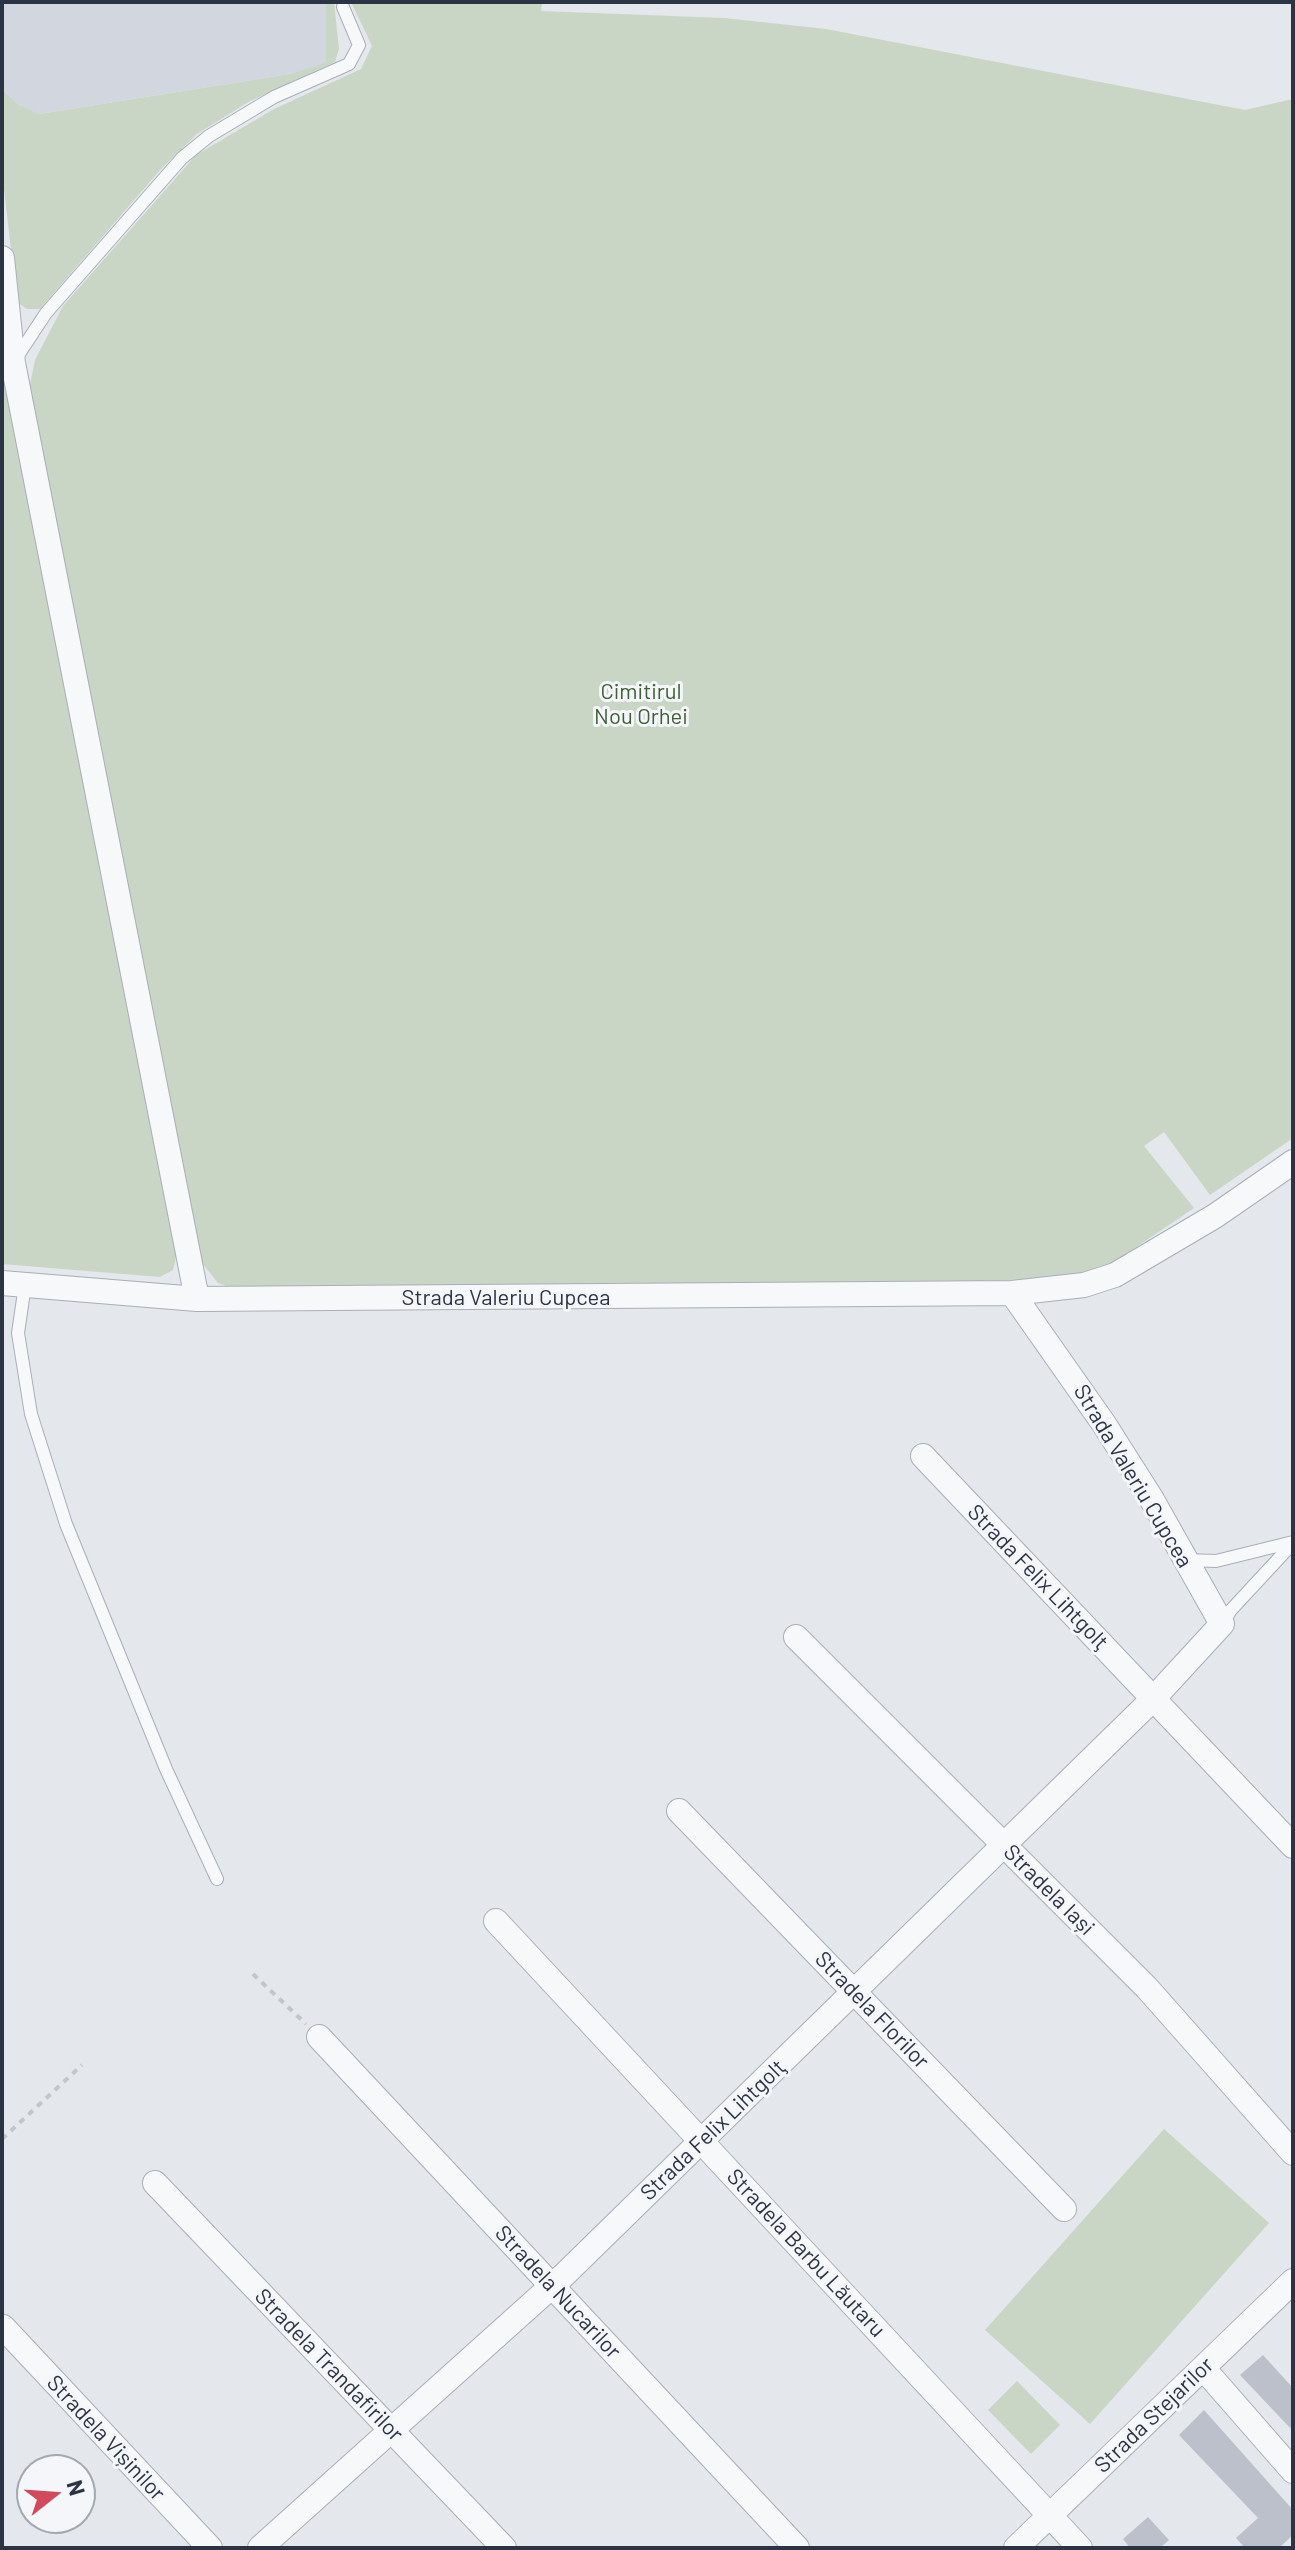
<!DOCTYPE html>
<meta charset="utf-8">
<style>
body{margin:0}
#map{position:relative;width:1295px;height:2550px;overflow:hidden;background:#e4e7ec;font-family:Barlow,sans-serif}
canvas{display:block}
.frame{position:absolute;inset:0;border:4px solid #2b3445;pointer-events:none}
.north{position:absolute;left:16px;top:2454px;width:80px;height:80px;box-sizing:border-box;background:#f4f6f9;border:2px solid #a4a8b1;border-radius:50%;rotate:73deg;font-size:22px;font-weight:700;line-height:32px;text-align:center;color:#2b3445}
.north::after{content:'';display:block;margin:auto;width:28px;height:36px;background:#d1495b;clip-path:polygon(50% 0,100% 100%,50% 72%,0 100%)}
</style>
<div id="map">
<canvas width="1295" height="2550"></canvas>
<div class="frame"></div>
<div class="north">N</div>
</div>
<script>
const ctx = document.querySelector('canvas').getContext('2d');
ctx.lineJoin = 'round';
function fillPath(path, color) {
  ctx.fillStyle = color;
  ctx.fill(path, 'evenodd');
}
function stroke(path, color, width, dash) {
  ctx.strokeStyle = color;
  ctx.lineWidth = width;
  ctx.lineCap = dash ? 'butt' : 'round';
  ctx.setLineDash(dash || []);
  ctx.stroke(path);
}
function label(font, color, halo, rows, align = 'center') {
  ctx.font = font + ' Barlow,sans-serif';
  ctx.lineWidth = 6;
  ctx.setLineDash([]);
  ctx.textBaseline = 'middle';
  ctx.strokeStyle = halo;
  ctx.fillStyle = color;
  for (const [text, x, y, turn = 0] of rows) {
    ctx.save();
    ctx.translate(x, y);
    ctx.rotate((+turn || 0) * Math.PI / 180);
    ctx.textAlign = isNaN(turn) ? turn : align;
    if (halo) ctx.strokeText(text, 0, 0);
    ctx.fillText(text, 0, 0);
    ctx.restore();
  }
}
const built = new Path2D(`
 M 2,2 L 326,2 L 326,64 L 290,74 L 38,114 L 19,105 L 2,90 Z`);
const green = new Path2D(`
 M 326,2 L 334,2 L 339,49 L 335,62 L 250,101 L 197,134 L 161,169 L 40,309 L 27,309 L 17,302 L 2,171 L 2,90 L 19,105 L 39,114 L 290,74 L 326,63 Z
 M 351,2 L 542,4 L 541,11 L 724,18 L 826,29 L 1245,110 L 1293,99 L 1293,1138 L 1210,1195 L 1164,1132 L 1144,1146 L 1194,1208 L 1101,1271 L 1063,1278 L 868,1285 L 238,1290 L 218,1283 L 198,1258 L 28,394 L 35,360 L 63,306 L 196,155 L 274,109 L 361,69 L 372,46 Z
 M 2,330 L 178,1249 L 173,1270 L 160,1277 L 2,1264 Z
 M 1164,2129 L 1269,2223 L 1090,2424 L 985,2330 Z
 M 1017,2381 L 1060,2425 L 1031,2454 L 988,2410 Z`);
const building = new Path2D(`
 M 1263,2355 L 1293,2388 L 1293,2431 L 1240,2375 Z
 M 1204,2410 L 1293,2510 L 1293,2535 L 1279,2548 L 1245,2548 L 1236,2538 L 1258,2518 L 1179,2435 Z
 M 1148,2517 L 1169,2540 L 1160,2548 L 1130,2548 L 1123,2539 Z`);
const path = new Path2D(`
 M 253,1974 L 306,2024
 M 2,2139 L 82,2065`);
const lane = new Path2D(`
 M 15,360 L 46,313 L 182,158 L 209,136 L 274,97 L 349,64 L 359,45 L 343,7
 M 25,1285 L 18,1333 L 31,1414 L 66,1524 L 166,1769 L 217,1879
 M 1185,1560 L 1216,1561 L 1293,1542
 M 1222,1624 L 1231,1610 L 1293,1543`);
const street = new Path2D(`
 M 2,258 L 13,363 L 197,1299
 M 2,1283 L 197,1299 L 1012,1293 L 1084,1285 L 1115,1275 L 1215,1216 L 1293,1162
 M 923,1456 L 1293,1846
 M 796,1637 L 1147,1988 L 1293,2153
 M 679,1811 L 1064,2209
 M 496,1921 L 1080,2548
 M 319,2037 L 797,2548
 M 155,2183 L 504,2548
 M 3,2327 L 210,2548
 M 1203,2368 L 1293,2471
 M 260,2548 L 563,2276 L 1153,1699 L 1222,1624 L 1151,1498 L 1104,1424 L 1012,1293
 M 1016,2548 L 1293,2281`);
const parkNames = [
 ["Cimitirul",641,692],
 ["Nou Orhei",641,717]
];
const streetNames = [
 ["Strada Valeriu Cupcea",506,1298],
 ["Strada Valeriu Cupcea",1133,1476,59],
 ["Strada Felix Lihtgolţ",1038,1577,46],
 ["Stradela Iași",1049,1890,45],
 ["Stradela Florilor",872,2010,46],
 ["Strada Felix Lihtgolţ",713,2130,-44],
 ["Stradela Barbu Lăutaru",806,2253,47],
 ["Stradela Nucarilor",558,2292,47],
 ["Stradela Trandafirilor",329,2365,46],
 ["Strada Stejarilor",1154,2415,-44],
 ["Stradela Vișinilor",106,2438,47]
];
fillPath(built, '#d2d6de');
fillPath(green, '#c9d6c5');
fillPath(building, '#bbc0ca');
stroke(lane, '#a9aeb7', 14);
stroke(street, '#a9aeb7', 26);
stroke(path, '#c2c5cb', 4, [6, 6]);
stroke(lane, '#f7f8fa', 12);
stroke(street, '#f7f8fa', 24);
label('22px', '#3f6138', '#f4f6f9', parkNames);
label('22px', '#2b3445', '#f4f6f9', streetNames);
</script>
